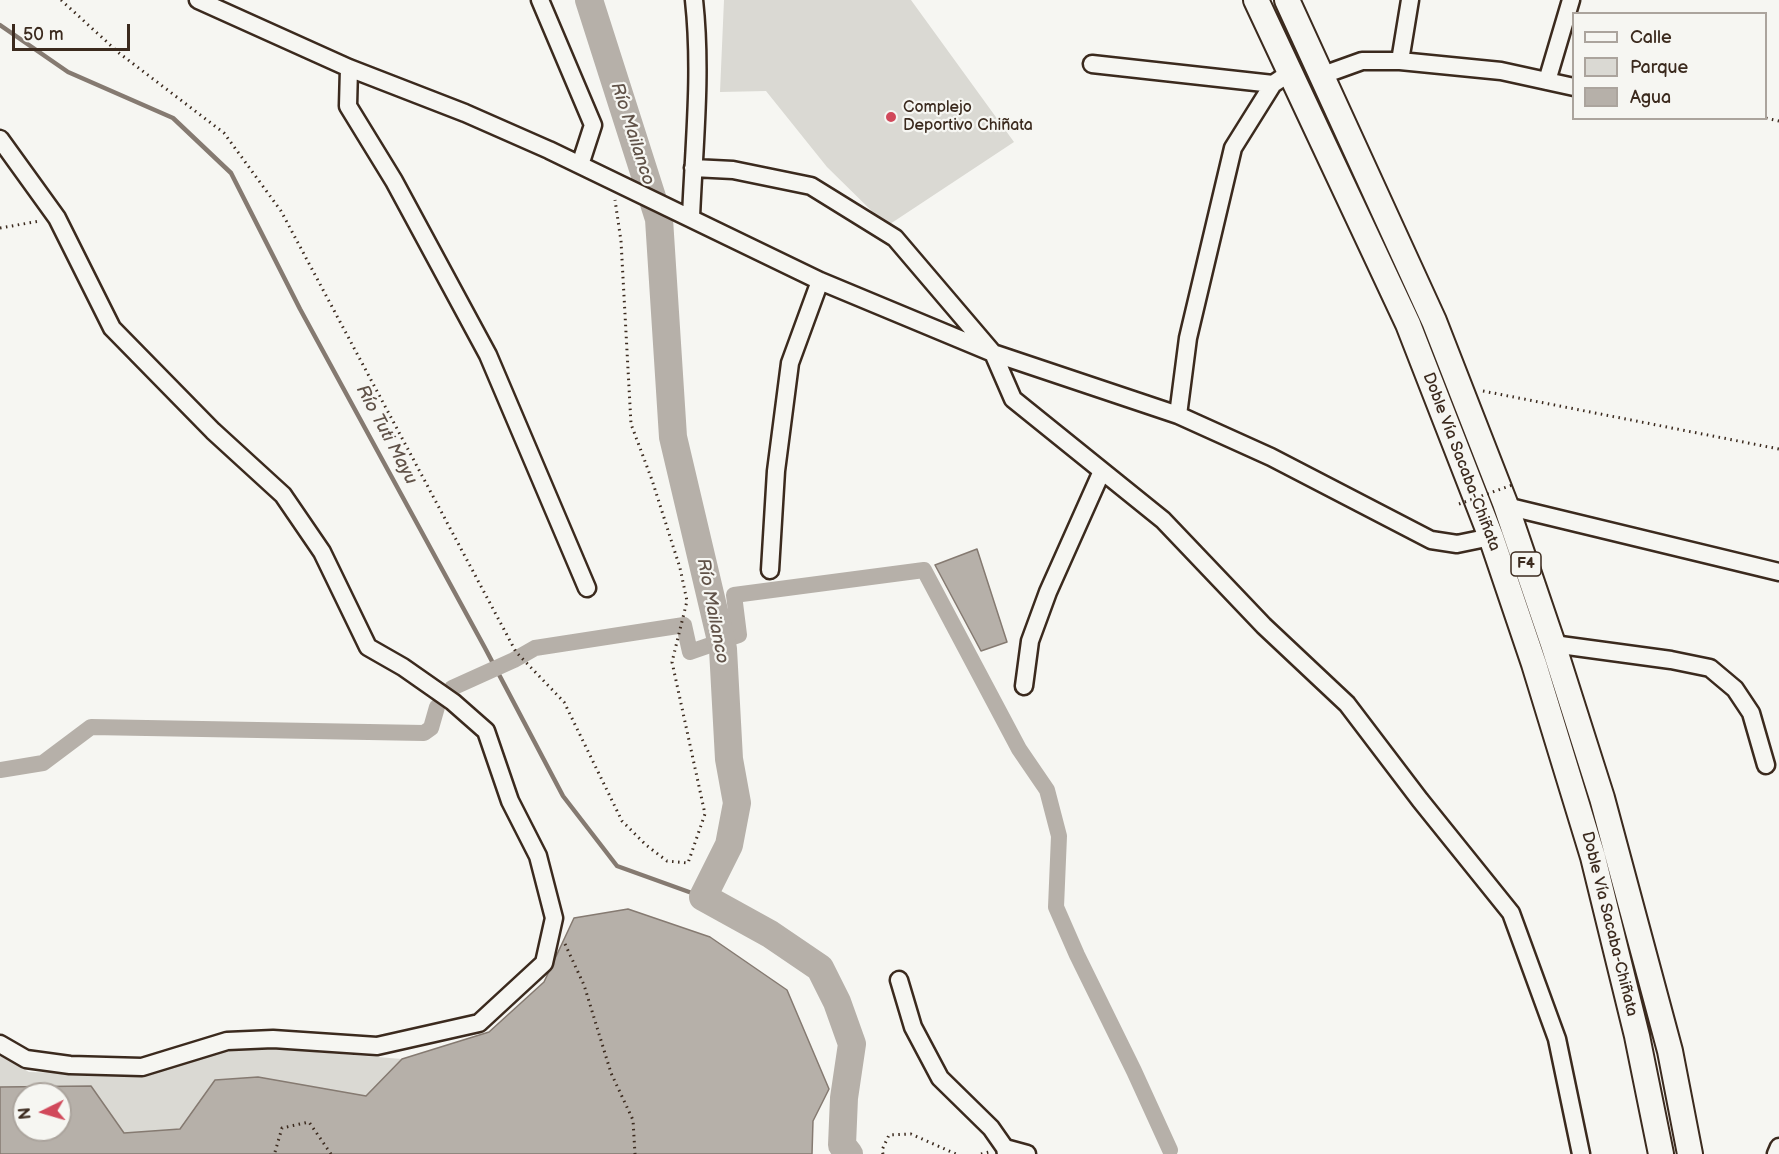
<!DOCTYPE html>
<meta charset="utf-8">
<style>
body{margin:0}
#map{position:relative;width:1779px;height:1154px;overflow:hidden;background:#f6f6f2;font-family:"Balsamiq Sans",sans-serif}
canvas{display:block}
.legend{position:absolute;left:1572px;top:12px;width:195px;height:108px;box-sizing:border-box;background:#f6f6f2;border:2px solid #aba49d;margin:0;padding:8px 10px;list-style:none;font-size:18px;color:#3b2a1e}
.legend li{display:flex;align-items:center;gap:12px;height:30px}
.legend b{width:30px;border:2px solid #aba49d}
.north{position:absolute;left:12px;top:1082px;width:60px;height:60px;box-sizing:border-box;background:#f6f6f2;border:2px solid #aba49d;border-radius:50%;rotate:265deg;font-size:16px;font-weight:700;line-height:24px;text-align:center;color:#3b2a1e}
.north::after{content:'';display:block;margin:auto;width:21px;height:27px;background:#d1495b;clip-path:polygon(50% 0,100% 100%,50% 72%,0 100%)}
.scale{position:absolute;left:12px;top:24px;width:118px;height:27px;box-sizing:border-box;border:3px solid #3b2a1e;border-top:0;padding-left:8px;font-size:18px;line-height:21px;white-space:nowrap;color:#3b2a1e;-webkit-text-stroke:4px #f6f6f2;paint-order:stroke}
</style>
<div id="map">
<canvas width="1779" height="1154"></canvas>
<ul class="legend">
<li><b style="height:8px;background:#f6f6f2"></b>Calle</li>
<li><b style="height:16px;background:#dad9d3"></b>Parque</li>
<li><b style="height:16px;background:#b6b0a9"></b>Agua</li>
</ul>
<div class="north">N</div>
<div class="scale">50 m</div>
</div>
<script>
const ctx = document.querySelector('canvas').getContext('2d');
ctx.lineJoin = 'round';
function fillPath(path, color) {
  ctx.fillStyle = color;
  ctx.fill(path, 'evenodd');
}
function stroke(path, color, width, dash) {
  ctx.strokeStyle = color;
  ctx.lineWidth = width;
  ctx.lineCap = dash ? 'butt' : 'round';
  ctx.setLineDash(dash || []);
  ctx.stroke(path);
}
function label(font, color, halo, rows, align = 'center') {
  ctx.font = font + ' "Balsamiq Sans",sans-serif';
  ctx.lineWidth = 4.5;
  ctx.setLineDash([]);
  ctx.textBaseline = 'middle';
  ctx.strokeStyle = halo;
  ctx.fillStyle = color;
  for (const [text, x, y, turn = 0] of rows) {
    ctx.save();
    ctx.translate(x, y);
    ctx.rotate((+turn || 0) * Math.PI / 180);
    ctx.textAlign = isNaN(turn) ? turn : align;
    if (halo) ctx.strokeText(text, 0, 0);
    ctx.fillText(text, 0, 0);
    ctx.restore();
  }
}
const green = new Path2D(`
 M 724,0 L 911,0 L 1014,142 L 887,226 L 827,167 L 766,91 L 720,92 Z
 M 267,1048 L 402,1059 L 366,1096 L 258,1077 L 215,1080 L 180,1129 L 124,1133 L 91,1086 L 0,1087 L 0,1056 L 29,1072 L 150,1075 L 217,1052 Z`);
const water = new Path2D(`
 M 977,549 L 1007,642 L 981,651 L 935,565 Z
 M 628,909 L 710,937 L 787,990 L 829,1089 L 813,1121 L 812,1154 L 0,1154 L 0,1087 L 91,1086 L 124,1133 L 180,1129 L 215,1080 L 258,1077 L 366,1096 L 402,1059 L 489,1032 L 544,982 L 574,918 ZM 24,1094 L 60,1094 L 60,1130 L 24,1130 Z`);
const stream = new Path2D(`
 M 0,25 L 68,72 L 173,118 L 231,173 L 300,309 L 485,648 L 563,796 L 617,866 L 703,897`);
const canal = new Path2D(`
 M 452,688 L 514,660 L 535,648 L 684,625 L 690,652 L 739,635 L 734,595 L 924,570 L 1019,749 L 1047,790 L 1059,836 L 1056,907 L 1077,955 L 1134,1071 L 1170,1150
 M 0,770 L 43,763 L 91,727 L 424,733 L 431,728 L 437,707`);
const river = new Path2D(`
 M 589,0 L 659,219 L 673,437 L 723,649 L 729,759 L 737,803 L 729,845 L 703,897 L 770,934 L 820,968 L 837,1002 L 852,1044 L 844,1098 L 842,1145 L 849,1154`);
const path = new Path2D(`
 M 61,0 L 119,53 L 224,133 L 281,211 L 516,652 L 564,702 L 622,821 L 646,845 L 667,861 L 688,863 L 705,814 L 672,662 L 687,601 L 680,568 L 652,480 L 631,424 L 621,241 L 615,200
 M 1766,118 L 1779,121
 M 0,228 L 40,221
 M 1483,391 L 1779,449
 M 565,944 L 584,985 L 611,1073 L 633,1120 L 635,1154
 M 275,1152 L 282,1128 L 309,1122 L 331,1154
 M 883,1154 L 882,1150 L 889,1135 L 911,1134 L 956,1154
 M 981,1154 L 989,1152`);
const minor = new Path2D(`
 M 198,0 L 349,68 L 465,113 L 549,150 L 820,281 L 993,353 L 1178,415 L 1271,457 L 1431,540 L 1457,544 L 1491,537
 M 540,0 L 593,125 L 580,165
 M 1400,61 L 1410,0
 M 1092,64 L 1273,84
 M 349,68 L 348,106 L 394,181 L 488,355 L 587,588
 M 1323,75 L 1362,61 L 1400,61 L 1501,71 L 1574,87
 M 1547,81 L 1571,0
 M 0,139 L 57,218 L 112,328 L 213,431 L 283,495 L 322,552 L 368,647 L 403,667 L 453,702 L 486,731 L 510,801 L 538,856 L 554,918 L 544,963 L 479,1023 L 377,1046 L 273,1039 L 227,1041 L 142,1067 L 70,1065 L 26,1059 L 0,1044
 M 693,168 L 733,170 L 811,186 L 895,238 L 993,353 L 1013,399 L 1163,520 L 1264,626 L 1347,704 L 1420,800 L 1511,913 L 1557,1039 L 1581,1154
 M 691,217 C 694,145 702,72 694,0
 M 1178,415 L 1188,338 L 1233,148 L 1273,84 L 1291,72
 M 1506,506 L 1779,572
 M 770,570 L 776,471 L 790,363 L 820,281
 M 1553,644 L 1671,660 L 1710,668 L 1735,689 L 1751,713 L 1766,765
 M 1024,686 L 1030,641 L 1048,592 L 1102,471
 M 899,980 L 913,1027 L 940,1078 L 991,1128 L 1005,1148 L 1006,1154
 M 1005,1148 L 1027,1154
 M 1776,1154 L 1779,1147`);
const highway = new Path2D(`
 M 1256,0 L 1408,324 L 1491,537 L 1534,664 L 1593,857 L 1637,1036 L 1661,1154
 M 1287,0 L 1434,321 L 1505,503 L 1553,644 L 1602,798 L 1670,1051 L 1690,1154`);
const pathBridge = new Path2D(`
 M 1459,504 L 1515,484`);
const markers = [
 [891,117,6,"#d1495b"]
];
const shields = [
 [1526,564,30]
];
const shieldNames = [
 ["F4",1526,564]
];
const poiNames = [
 ["Complejo",903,108],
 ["Deportivo Chiñata",903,126]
];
const streetNames = [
 ["Doble Vía Sacaba-Chiñata",1461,462,69],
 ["Doble Vía Sacaba-Chiñata",1609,924,76]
];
const waterNames = [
 ["Río Mailanco",632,134,72],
 ["Río Tuti Mayu",386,435,62],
 ["Río Mailanco",712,611,79]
];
fillPath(green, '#dad9d3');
fillPath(water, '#b6b0a9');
stroke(water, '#857a71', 1.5);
stroke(stream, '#857a71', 4.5);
stroke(canal, '#b6b0a9', 16);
stroke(river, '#b6b0a9', 28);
stroke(minor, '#3b2a1e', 21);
stroke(highway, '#3b2a1e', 28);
stroke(path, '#3b2a1e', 3, [1.5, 4.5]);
stroke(minor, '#f6f6f2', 16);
stroke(highway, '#f6f6f2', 24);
stroke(pathBridge, '#3b2a1e', 3, [1.5, 4.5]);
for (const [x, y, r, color] of markers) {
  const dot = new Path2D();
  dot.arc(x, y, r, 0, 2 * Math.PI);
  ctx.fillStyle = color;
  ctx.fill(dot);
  stroke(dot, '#f6f6f2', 2);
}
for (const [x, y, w] of shields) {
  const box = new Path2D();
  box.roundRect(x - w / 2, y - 12, w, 24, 4.5);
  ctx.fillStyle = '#f6f6f2';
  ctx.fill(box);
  stroke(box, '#3b2a1e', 1.5);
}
label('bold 15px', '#3b2a1e', null, shieldNames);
label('16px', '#3b2a1e', '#f6f6f2', poiNames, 'left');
label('16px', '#3b2a1e', '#f6f6f2', streetNames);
label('italic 18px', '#605248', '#f6f6f2', waterNames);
</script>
